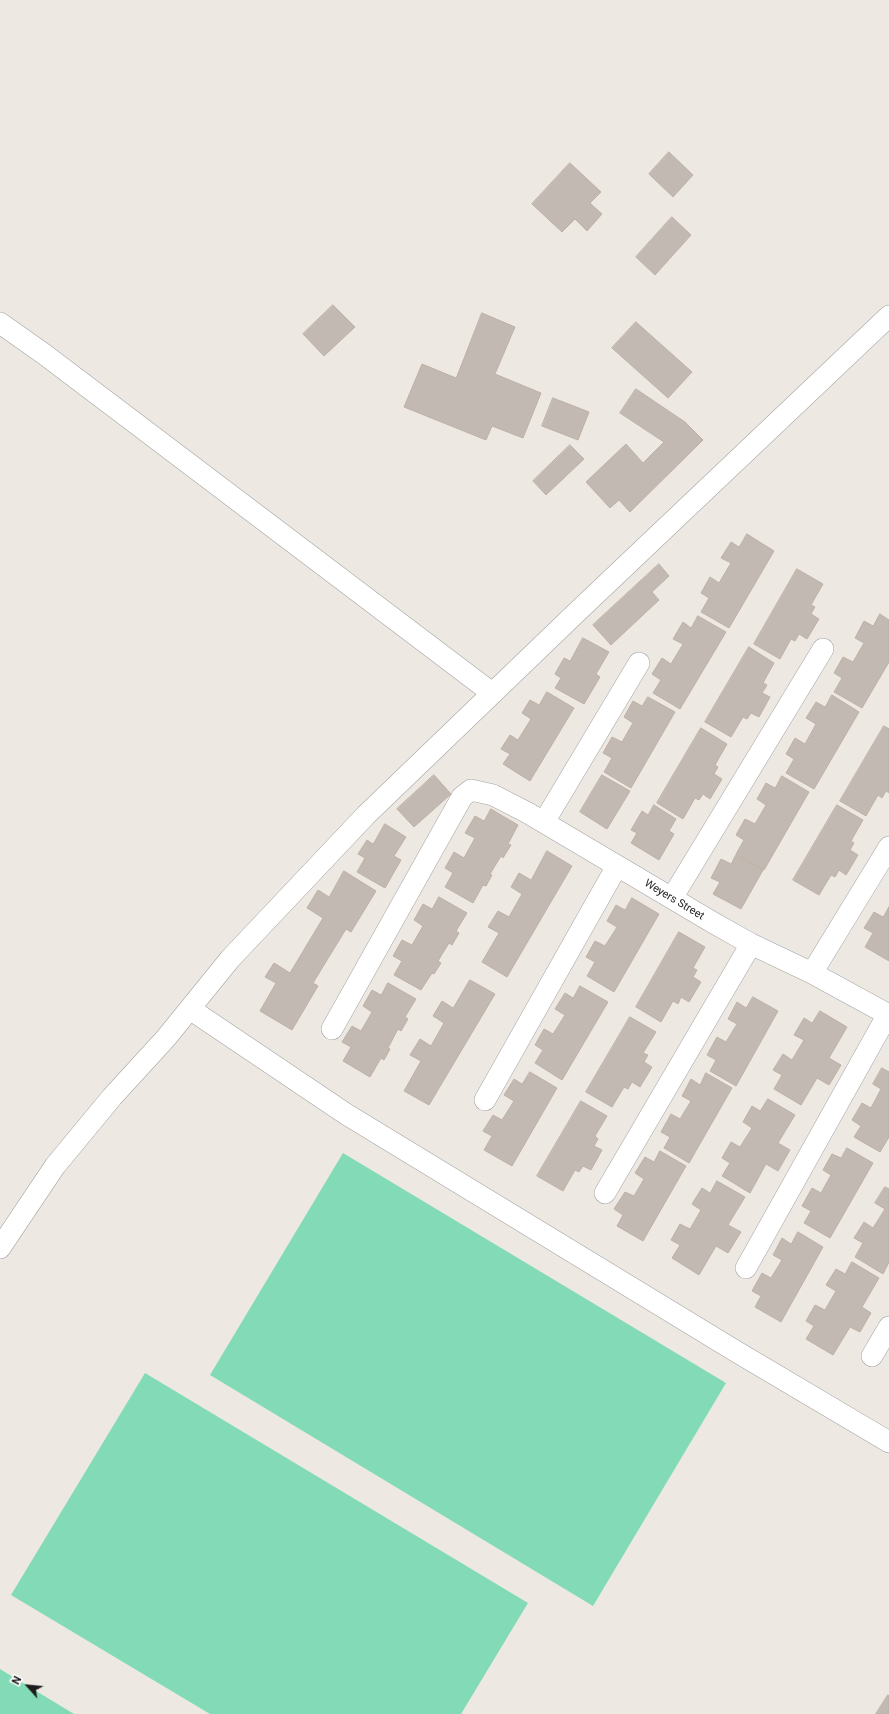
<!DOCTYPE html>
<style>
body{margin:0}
#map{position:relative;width:889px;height:1714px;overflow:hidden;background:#ede9e2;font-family:Roboto,sans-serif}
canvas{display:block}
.north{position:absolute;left:8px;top:1666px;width:40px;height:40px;-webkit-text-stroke:3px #fff;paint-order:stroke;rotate:297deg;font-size:11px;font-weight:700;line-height:16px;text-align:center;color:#1c1c1c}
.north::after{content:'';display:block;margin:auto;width:14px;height:18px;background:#1c1c1c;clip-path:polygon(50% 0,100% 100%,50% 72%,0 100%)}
</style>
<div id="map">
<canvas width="889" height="1714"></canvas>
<div class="north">N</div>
</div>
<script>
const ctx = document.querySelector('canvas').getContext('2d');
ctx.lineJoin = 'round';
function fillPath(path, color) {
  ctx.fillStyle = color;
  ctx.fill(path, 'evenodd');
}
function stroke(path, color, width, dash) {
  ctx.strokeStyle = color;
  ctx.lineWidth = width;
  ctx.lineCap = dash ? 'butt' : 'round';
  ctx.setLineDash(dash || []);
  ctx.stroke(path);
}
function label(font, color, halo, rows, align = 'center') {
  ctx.font = font + ' Roboto,sans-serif';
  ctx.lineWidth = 4;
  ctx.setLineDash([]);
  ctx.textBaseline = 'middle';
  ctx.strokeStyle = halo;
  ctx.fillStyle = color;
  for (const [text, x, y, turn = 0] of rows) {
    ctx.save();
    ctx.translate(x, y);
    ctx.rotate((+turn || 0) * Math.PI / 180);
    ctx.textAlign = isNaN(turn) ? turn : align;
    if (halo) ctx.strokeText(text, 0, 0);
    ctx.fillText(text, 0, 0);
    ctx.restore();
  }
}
const pitch = new Path2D(`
 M 343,1153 L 726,1383 L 593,1606 L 210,1375 Z
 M 145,1373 L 528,1603 L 461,1714 L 210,1714 L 11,1595 Z
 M 0,1669 L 74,1714 L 0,1714 Z`);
const building = new Path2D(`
 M 669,152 L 693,175 L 673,197 L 649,174 Z
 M 570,163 L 601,192 L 590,203 L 602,214 L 587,231 L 575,219 L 562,232 L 532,204 Z
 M 672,217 L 691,235 L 655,275 L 636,257 Z
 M 333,305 L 355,327 L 324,356 L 303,334 Z
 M 482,313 L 515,327 L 495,374 L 541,393 L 523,438 L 492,426 L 486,440 L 404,407 L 422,364 L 456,378 Z
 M 636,322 L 692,372 L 668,398 L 612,348 Z
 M 636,389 L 685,422 L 703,440 L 630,512 L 619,500 L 610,508 L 586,482 L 626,444 L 643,463 L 664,442 L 620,413 Z
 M 553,398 L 589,412 L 578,440 L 542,426 Z
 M 570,445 L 584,459 L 546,495 L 533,481 Z
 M 747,534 L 774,551 L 729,628 L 701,612 L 709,598 L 701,593 L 710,577 L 719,583 L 731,563 L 721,558 L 731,542 L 739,547 Z
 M 659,564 L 669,576 L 652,592 L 659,600 L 611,645 L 593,625 Z
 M 797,569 L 823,584 L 811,605 L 815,607 L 811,614 L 819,619 L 807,639 L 799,634 L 795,641 L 791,639 L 780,659 L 754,644 Z
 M 880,614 L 889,620 L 889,662 L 862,708 L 834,692 L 842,678 L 834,673 L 843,657 L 853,662 L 864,643 L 855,638 L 864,621 L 873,626 Z
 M 698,616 L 726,632 L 680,709 L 653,693 L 661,680 L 652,674 L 662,658 L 671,664 L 683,644 L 673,639 L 683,622 L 691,628 Z
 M 583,638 L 609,652 L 596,674 L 600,677 L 584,704 L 555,688 L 561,678 L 555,674 L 564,658 L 570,661 Z
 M 749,647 L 774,663 L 763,683 L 767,685 L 762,693 L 770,697 L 759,717 L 751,713 L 747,719 L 743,717 L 731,737 L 705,722 Z
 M 547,692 L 574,708 L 530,781 L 503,764 L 510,754 L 501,749 L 510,735 L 518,740 L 531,719 L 522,713 L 530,700 L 539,705 Z
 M 832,695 L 859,712 L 814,789 L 786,773 L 794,759 L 786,754 L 795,738 L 805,744 L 816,724 L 806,718 L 816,702 L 825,707 Z
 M 648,697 L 675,712 L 631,788 L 604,772 L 612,758 L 603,753 L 612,737 L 622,742 L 633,723 L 624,717 L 633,701 L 642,706 Z
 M 884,726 L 889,729 L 889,793 L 886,791 L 882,798 L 878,795 L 866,816 L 840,801 Z
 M 701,728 L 727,744 L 715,765 L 718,767 L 714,774 L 722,779 L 710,799 L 703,794 L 699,800 L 695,798 L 683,819 L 657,803 Z
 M 434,775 L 451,794 L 414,827 L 397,809 Z
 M 602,775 L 630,791 L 607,829 L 580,812 Z
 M 782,776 L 809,792 L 764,870 L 736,854 L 744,840 L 736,835 L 745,819 L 755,824 L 766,805 L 757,799 L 766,783 L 775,788 Z
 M 654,805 L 676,819 L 669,831 L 674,834 L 659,860 L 631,843 L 637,833 L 631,830 L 642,811 L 648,815 Z
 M 837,805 L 863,820 L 851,841 L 854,843 L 850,850 L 858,855 L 846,875 L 839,870 L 835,877 L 831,875 L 819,895 L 793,880 Z
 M 491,809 L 518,825 L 508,844 L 511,845 L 503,858 L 501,856 L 490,874 L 492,875 L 486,886 L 483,885 L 473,903 L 445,887 L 453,873 L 445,868 L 454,852 L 464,858 L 475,838 L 465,833 L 475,816 L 484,821 Z
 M 385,824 L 406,837 L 394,856 L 401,860 L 385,888 L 357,872 L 365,858 L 358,854 L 367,840 L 373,844 Z
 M 547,851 L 572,866 L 507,977 L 482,962 L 499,933 L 488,927 L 498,911 L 509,917 L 522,894 L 511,887 L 519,873 L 531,880 Z
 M 736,855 L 763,870 L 741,909 L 713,894 L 720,882 L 711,878 L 721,859 L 731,864 Z
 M 344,871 L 376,891 L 351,932 L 346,929 L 313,983 L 318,986 L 292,1030 L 260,1011 L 276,983 L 265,977 L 274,963 L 290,973 L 323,918 L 307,908 L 318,890 L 329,897 Z
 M 439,897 L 467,913 L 456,931 L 459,933 L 452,945 L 449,943 L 438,961 L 441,963 L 434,974 L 432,973 L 421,990 L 394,975 L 402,961 L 393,956 L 402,940 L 412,945 L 423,926 L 414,920 L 423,904 L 432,909 Z
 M 632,898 L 659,914 L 614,992 L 587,976 L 595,962 L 586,957 L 595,941 L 605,946 L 617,927 L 607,921 L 616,905 L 625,910 Z
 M 889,907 L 889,961 L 865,947 L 873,933 L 864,928 L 874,912 L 883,917 Z
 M 679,932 L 705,947 L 693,968 L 697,970 L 693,977 L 701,982 L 689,1002 L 681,997 L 678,1004 L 673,1001 L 661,1022 L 636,1007 Z
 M 470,980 L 495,994 L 429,1105 L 404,1091 L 421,1061 L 410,1055 L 420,1039 L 431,1046 L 444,1023 L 433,1016 L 442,1001 L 453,1008 Z
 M 388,983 L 416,999 L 405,1017 L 408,1019 L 401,1031 L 398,1029 L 388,1048 L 390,1049 L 384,1060 L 381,1058 L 370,1077 L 343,1061 L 351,1047 L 342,1042 L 352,1026 L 361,1031 L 372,1012 L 363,1006 L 372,990 L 381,995 Z
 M 580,986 L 608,1002 L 562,1080 L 535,1063 L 543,1050 L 535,1045 L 544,1029 L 553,1034 L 565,1015 L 555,1009 L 565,993 L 573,998 Z
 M 753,997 L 778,1011 L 736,1086 L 710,1071 L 716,1060 L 707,1055 L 717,1037 L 726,1042 L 737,1024 L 728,1019 L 737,1002 L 746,1008 Z
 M 820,1011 L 847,1027 L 829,1058 L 841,1065 L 829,1085 L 817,1078 L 801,1105 L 774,1089 L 782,1075 L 773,1070 L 783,1054 L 792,1060 L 804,1040 L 794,1035 L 804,1018 L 812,1023 Z
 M 630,1017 L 656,1032 L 643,1053 L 648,1055 L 644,1062 L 652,1067 L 640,1087 L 632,1082 L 628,1089 L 624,1087 L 612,1107 L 586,1092 Z
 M 882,1068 L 889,1072 L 889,1137 L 880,1152 L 854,1137 L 861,1126 L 852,1120 L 862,1103 L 871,1108 L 881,1089 L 873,1084 Z
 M 530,1072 L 557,1088 L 512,1166 L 484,1150 L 492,1136 L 483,1131 L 493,1115 L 502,1120 L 514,1101 L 504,1095 L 514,1079 L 522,1084 Z
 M 706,1073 L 732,1088 L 689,1163 L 664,1148 L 670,1137 L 661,1132 L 671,1114 L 680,1119 L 691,1101 L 682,1096 L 691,1079 L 700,1085 Z
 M 768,1099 L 795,1115 L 778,1143 L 790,1150 L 778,1171 L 766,1164 L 750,1193 L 722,1176 L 730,1163 L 722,1158 L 731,1142 L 740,1147 L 752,1128 L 743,1122 L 752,1106 L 760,1111 Z
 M 581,1101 L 607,1116 L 595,1136 L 598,1139 L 594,1146 L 602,1150 L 591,1170 L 583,1166 L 579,1172 L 575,1170 L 563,1191 L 537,1176 Z
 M 847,1148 L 873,1163 L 830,1238 L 804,1223 L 811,1211 L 802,1206 L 812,1188 L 821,1193 L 831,1175 L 823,1170 L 832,1154 L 841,1158 Z
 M 660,1151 L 686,1166 L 643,1241 L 617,1226 L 623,1215 L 614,1209 L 625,1192 L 634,1196 L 644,1179 L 635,1173 L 645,1157 L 654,1162 Z
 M 717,1181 L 745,1197 L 728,1225 L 741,1232 L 728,1253 L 716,1246 L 699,1275 L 672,1258 L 680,1245 L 671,1240 L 680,1224 L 690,1229 L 701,1210 L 692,1204 L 702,1188 L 710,1193 Z
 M 885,1187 L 889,1189 L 889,1262 L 883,1274 L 855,1257 L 863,1243 L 854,1238 L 864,1222 L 873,1228 L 885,1209 L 875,1203 Z
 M 798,1232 L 823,1247 L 781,1322 L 755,1307 L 761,1296 L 752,1291 L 762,1273 L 771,1278 L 782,1260 L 773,1255 L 782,1238 L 791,1244 Z
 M 852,1262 L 879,1278 L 862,1307 L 871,1313 L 860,1332 L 850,1327 L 833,1355 L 806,1339 L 814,1326 L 806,1321 L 815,1305 L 825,1310 L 836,1291 L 826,1285 L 836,1269 L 845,1274 Z
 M 888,1695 L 889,1696 L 889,1714 L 876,1714 Z`);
const minor = new Path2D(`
 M 0,323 L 44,354 L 492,693
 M 544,822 L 639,663
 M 672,898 L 823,649
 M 812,973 L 889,847
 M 190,1009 L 346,1114 L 737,1352 L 889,1442
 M 332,1029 L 462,797 L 471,790 L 493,795 L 528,813 L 712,922 L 751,944 L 812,973 L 889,1015
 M 485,1100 L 617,866
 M 605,1193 L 751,944
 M 0,1248 L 55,1166 L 112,1097 L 166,1038 L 230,959 L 366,815 L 578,611 L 889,316
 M 746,1268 L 888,1014
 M 872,1356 L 889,1327`);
const streetNames = [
 ["Weyers Street",674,900,31]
];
fillPath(pitch, '#82dbb6');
fillPath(building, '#c2b9b2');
stroke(building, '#beb0a5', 1);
stroke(minor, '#a3a3a3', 22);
stroke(minor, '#fff', 21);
label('11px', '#1c1c1c', '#fff', streetNames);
</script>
